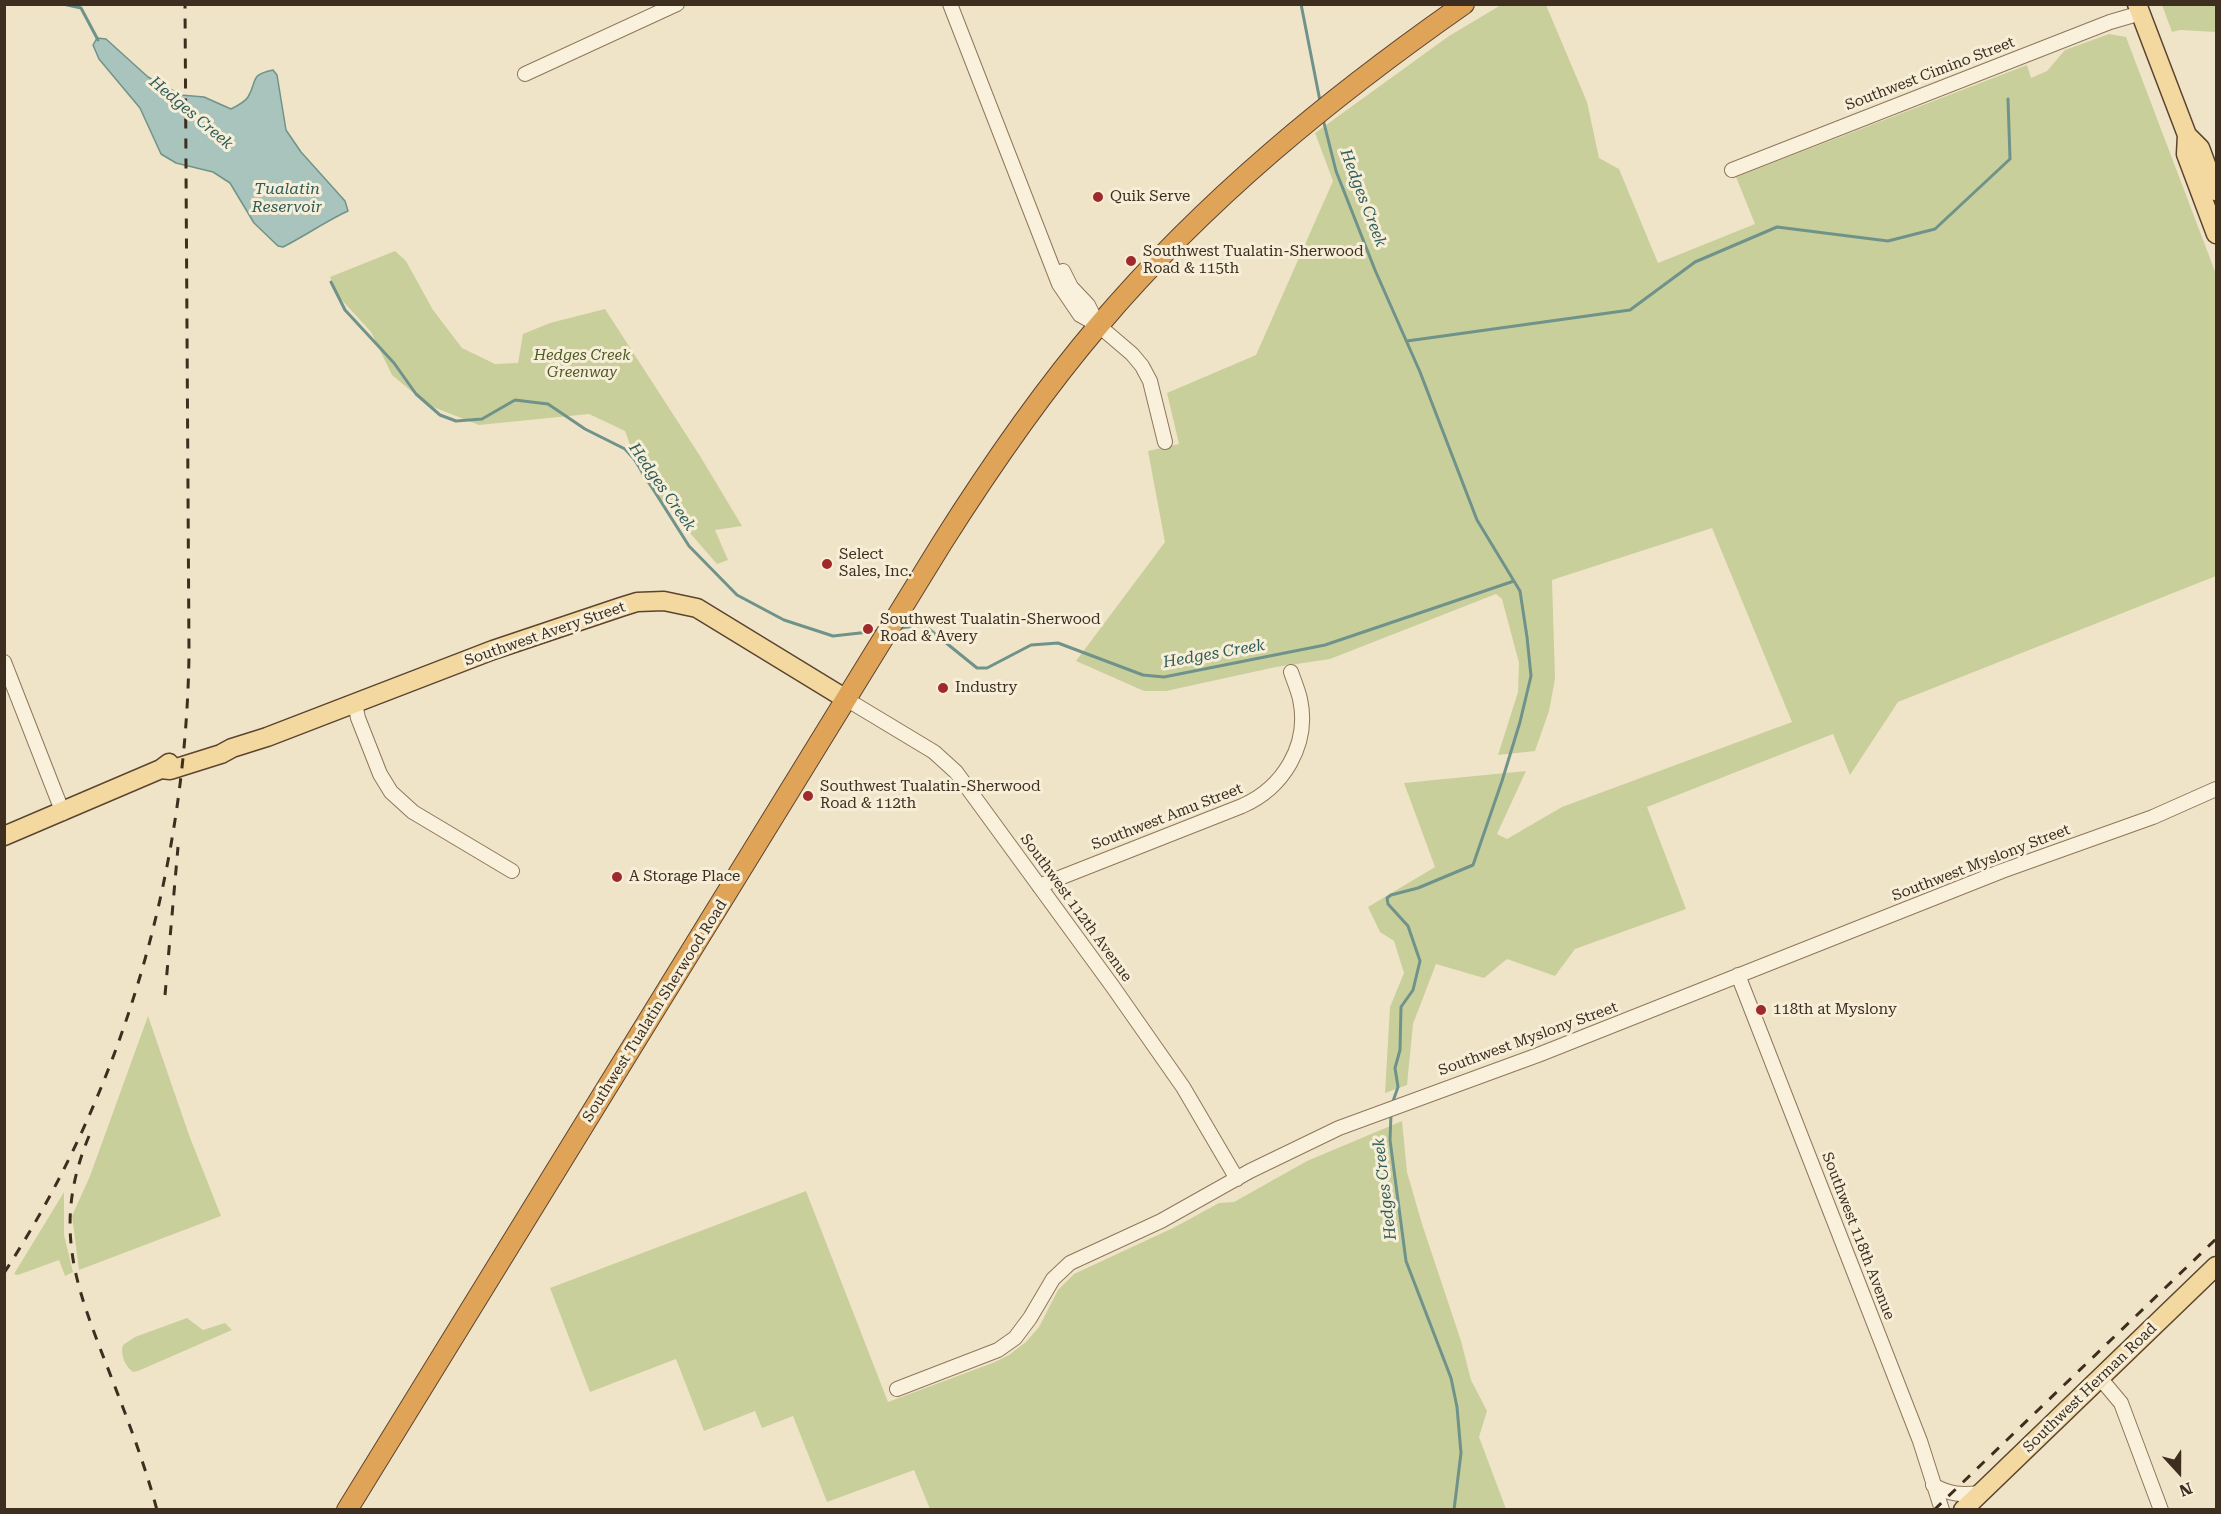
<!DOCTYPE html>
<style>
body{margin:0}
#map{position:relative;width:2221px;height:1514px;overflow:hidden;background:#f0e4c8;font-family:"Roboto Serif",serif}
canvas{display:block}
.frame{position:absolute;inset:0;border:6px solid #3d2e20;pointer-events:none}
.north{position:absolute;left:2149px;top:1442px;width:60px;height:60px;-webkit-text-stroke:4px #f7eed8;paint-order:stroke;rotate:159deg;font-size:16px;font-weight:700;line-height:24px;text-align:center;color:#3d2e20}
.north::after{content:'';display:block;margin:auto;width:21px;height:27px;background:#3d2e20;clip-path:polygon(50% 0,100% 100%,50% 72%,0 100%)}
</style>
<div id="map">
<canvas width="2221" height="1514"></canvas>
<div class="frame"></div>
<div class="north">N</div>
</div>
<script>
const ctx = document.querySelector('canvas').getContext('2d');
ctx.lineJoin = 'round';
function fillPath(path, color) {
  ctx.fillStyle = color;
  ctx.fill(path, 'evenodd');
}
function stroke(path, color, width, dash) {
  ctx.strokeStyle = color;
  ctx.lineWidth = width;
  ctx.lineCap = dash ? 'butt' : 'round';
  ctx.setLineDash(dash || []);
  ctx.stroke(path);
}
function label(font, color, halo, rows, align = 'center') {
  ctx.font = font + ' "Roboto Serif",serif';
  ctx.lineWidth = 6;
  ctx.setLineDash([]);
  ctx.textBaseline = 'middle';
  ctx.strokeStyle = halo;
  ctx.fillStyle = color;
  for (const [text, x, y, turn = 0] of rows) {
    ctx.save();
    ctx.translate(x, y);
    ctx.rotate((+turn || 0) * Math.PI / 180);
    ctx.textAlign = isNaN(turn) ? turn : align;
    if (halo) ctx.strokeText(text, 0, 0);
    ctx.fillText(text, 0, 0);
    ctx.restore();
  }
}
const green = new Path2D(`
 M 1501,5 L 1546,5 L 1587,102 L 1599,158 L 1619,169 L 1658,263 L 1755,224 L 1736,177 L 2027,65 L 2031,78 L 2047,71 L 2065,50 L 2109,34 L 2126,37 L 2216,274 L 2216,576 L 1898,702 L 1850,775 L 1833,734 L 1647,807 L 1686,909 L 1575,949 L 1555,976 L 1507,959 L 1484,978 L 1436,964 L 1413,1024 L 1407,1085 L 1385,1093 L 1390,1007 L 1404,973 L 1394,941 L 1380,932 L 1368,907 L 1435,867 L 1404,783 L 1526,771 L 1497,834 L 1507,839 L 1562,807 L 1792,722 L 1712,528 L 1552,580 L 1555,679 L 1549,711 L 1535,751 L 1498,755 L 1518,692 L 1519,663 L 1502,599 L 1496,594 L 1330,659 L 1276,667 L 1166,691 L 1144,691 L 1076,661 L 1165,542 L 1148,451 L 1179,444 L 1167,393 L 1256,355 L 1333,181 L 1315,133 L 1449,36 Z
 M 2162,5 L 2216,5 L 2216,32 L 2180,30 L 2172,32 Z
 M 395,251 L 406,261 L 433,310 L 462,348 L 495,364 L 518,363 L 523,334 L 550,323 L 605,309 L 700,456 L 742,526 L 715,530 L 728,560 L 717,564 L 642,478 L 625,431 L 589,414 L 479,425 L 428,405 L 392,375 L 371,332 L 339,297 L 330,277 Z
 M 148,1016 L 189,1135 L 221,1216 L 79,1270 L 72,1216 L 90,1176 Z
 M 1402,1121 L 1407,1172 L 1422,1224 L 1461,1341 L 1471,1380 L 1487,1411 L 1479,1437 L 1506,1509 L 930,1509 L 914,1470 L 827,1502 L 793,1416 L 762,1428 L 755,1411 L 704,1431 L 676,1359 L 590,1392 L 550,1288 L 806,1191 L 888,1402 L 995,1362 L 1009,1355 L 1026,1342 L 1039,1327 L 1058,1290 L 1074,1274 L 1175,1227 L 1219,1203 L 1234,1202 L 1307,1161 Z
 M 64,1192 L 64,1235 L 73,1272 L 65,1276 L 59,1260 L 18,1275 L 14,1274 Z
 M 187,1318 L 203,1330 L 225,1323 L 232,1330 L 138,1371 L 133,1372 C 125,1366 120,1355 123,1345 L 135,1337 Z`);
const water = new Path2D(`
 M 97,38 L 106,39 L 148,77 L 181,95 L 204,97 L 231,109 C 237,106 245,102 248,97 C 258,80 249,75 273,70 L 277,75 L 286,130 L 301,152 L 345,201 L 348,211 C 326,221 305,236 283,247 L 278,246 L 254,223 L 230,183 L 213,172 L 176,163 L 161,154 L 140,108 L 99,59 L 93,45 Z`);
const stream = new Path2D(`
 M 63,4 L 81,8 L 98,40
 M 1301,4 L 1320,101
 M 1323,119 L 1336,171 L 1375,270 L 1420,372 L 1477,520 L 1520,591 L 1527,637 L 1531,676 L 1520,722 L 1502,781 L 1473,865 L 1418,888 L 1391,895 L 1387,898 L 1388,904 L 1408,926 L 1420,961 L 1413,990 L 1401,1007 L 1400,1050 L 1395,1068 L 1398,1087 L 1392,1104
 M 331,282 L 345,310 L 394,363 L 416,394 L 440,415 L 456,421 L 482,419 L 515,400 L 548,404 L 585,429 L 625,449 L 634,459 L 689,546 L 737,595 L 784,620 L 833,636 L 878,631
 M 1407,341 L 1630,310 L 1695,262 L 1777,227 L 1888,241 L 1935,229 L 2010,159 L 2008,99
 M 900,628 L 924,625 L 977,668 L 987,668 L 1031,645 L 1058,643 L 1143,675 L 1164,677 L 1325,645 L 1514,581
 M 1391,1114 L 1390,1140 L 1406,1261 L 1451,1378 L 1457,1407 L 1461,1453 L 1454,1510`);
const minor = new Path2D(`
 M 950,4 L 1059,284 L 1080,315 L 1098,325 L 1132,354 L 1142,366 L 1150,381 L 1165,442
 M 525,74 L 677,4
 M 1732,170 L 2110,22 L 2141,13
 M 1063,271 L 1071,287 L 1088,305 L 1098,325
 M 4,662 L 63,813
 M 846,699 L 934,752 L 956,772 L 1113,987 L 1183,1087 L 1237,1179
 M 355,703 L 358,718 L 380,774 L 391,792 L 413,812 L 512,871
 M 1039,886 L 1242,806 C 1283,788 1310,745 1300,699 C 1298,690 1294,681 1291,672
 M 1738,975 L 1920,1441 L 1942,1510
 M 2100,1378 L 2121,1403 L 2161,1510
 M 897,1389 L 998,1350 L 1015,1338 L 1030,1318 L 1053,1279 L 1070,1263 L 1161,1221 L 1250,1171 L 1339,1128 L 1538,1055 L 2002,871 L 2153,817 L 2216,789
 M 1933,1485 C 1950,1495 1962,1495 1980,1493`);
const major = new Path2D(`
 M 2137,4 L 2187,135 L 2186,154 L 2216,234
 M 2187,135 L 2200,148 L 2216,191
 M 161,769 L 170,770 L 221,754 L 232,748 L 267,737 L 493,650 L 621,607 L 637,602 L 664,601 L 697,608 L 846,699
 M 4,836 L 161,769 L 169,763
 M 1963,1510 L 2216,1266`);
const highway = new Path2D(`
 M 347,1510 L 942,543 C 990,467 1041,393 1099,325 C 1205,200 1331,97 1464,4`);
const rail = new Path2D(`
 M 165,995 L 178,847
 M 89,1136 C 50,1230 78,1291 112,1379 C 129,1423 145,1465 157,1510
 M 4,1273 C 123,1091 186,871 189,654 L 185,4
 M 1934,1510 L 2216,1239`);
const markers = [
 [1098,197,6,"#9e2a2b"],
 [1131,261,6,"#9e2a2b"],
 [827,564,6,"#9e2a2b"],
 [868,629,6,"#9e2a2b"],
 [943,688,6,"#9e2a2b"],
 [808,796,6,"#9e2a2b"],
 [617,877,6,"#9e2a2b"],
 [1761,1010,6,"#9e2a2b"]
];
const streetNames = [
 ["Southwest Cimino Street",1930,74,-21],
 ["Southwest Avery Street",545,634,-19],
 ["Southwest Amu Street",1167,817,-21],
 ["Southwest Myslony Street",1981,863,-21],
 ["Southwest 112th Avenue",1076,908,54],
 ["Southwest Tualatin Sherwood Road",655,1011,-58],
 ["Southwest Myslony Street",1528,1039,-20],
 ["Southwest 118th Avenue",1858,1236,69],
 ["Southwest Herman Road",2090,1388,-44]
];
const poiNames = [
 ["Quik Serve",1110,197],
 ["Southwest Tualatin-Sherwood",1143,252],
 ["Road & 115th",1143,269],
 ["Select",839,555],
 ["Sales, Inc.",839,572],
 ["Southwest Tualatin-Sherwood",880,620],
 ["Road & Avery",880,637],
 ["Industry",955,688],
 ["Southwest Tualatin-Sherwood",820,787],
 ["Road & 112th",820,804],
 ["A Storage Place",629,877],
 ["118th at Myslony",1773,1010]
];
const parkNames = [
 ["Hedges Creek",582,356],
 ["Greenway",582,373]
];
const waterNames = [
 ["Hedges Creek",191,113,40],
 ["Tualatin",287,189],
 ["Reservoir",287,207],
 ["Hedges Creek",1363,198,69],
 ["Hedges Creek",662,487,55],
 ["Hedges Creek",1214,654,-10],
 ["Hedges Creek",1385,1189,-97]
];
fillPath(green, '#c9cf9b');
fillPath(water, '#a9c4bc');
stroke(water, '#6f938a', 1.5);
stroke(stream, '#6f938a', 3);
stroke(minor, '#8d765c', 16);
stroke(major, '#5b4430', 21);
stroke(highway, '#5b4430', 22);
stroke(minor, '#faf1dc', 14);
stroke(major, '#f3d9a0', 18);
stroke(highway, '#e0a458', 20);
stroke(rail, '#3d2e20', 3, [10, 10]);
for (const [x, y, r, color] of markers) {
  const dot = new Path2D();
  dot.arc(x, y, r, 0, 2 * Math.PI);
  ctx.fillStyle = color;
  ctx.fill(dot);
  stroke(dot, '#f7eed8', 2);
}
label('15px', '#3d2e20', '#f7eed8', streetNames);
label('15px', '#3d2e20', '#f7eed8', poiNames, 'left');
label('italic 15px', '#4d5a26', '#f7eed8', parkNames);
label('italic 16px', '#2f5d5a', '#f7eed8', waterNames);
</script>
